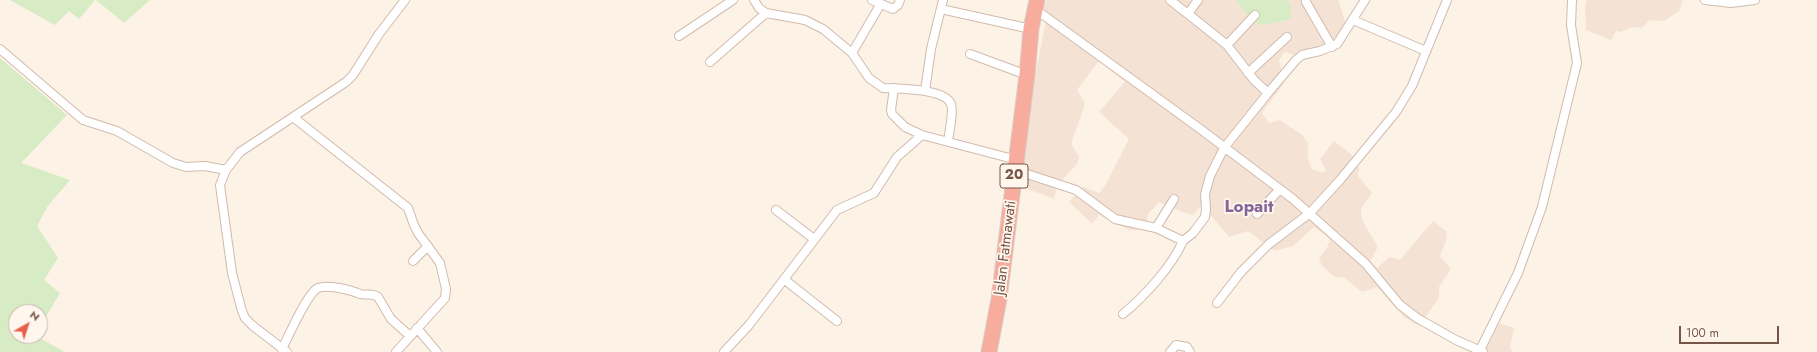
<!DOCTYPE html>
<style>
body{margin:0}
#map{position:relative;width:1817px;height:352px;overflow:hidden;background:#fdf2e6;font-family:Jost,sans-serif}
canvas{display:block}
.north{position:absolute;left:8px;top:304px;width:40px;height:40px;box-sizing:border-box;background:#fff6ed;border:1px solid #c9b6ac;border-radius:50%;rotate:39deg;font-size:11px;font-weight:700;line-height:16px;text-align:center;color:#77564a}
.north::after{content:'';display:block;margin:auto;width:14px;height:18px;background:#e85f4b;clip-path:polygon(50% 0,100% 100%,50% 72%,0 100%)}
.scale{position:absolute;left:1679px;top:326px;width:100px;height:18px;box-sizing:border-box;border:2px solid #77564a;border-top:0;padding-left:5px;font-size:12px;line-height:14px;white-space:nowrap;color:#77564a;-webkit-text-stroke:3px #fff6ed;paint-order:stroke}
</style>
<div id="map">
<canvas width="1817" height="352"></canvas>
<div class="north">N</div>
<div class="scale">100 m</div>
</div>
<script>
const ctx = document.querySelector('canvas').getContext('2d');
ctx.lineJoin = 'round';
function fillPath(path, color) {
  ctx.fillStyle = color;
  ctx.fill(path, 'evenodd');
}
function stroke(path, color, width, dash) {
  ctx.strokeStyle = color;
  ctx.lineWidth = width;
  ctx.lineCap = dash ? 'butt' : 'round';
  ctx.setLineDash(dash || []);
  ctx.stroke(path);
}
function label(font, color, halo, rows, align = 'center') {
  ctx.font = font + ' Jost,sans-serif';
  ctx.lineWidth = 3.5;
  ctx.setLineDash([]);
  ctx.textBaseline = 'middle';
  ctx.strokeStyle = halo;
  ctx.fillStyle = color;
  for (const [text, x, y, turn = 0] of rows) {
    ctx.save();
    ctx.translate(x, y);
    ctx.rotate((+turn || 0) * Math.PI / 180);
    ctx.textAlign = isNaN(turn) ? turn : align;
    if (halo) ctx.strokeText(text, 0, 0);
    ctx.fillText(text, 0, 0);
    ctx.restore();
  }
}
const residential = new Path2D(`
 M 1047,0 L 1236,0 L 1248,16 L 1259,25 L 1273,22 L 1283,22 L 1290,5 L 1288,0 L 1338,0 L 1346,24 L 1341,33 L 1320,49 L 1294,55 L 1285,52 L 1279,60 L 1284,83 L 1262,113 L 1269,123 L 1280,120 L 1301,134 L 1308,143 L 1308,159 L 1312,169 L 1320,172 L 1326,171 L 1320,159 L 1334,141 L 1351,154 L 1359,168 L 1358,176 L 1372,193 L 1361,209 L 1362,220 L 1378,247 L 1370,261 L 1377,268 L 1390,257 L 1400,260 L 1433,221 L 1447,232 L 1446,241 L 1440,256 L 1451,269 L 1439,287 L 1439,298 L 1419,326 L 1404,317 L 1377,287 L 1362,292 L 1345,278 L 1335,277 L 1322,266 L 1319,258 L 1327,248 L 1330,239 L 1314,227 L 1293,246 L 1274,251 L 1248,231 L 1229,237 L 1202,205 L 1193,215 L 1182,212 L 1159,202 L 1148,214 L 1145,230 L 1129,230 L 1099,215 L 1092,224 L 1069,202 L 1083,187 L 1099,193 L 1106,184 L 1129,139 L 1099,112 L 1125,82 L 1099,61 L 1077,90 L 1084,101 L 1084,107 L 1071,144 L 1079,157 L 1077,164 L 1063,179 L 1056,189 L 1054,199 L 1020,186 L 1036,72 L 1045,25 L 1044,9 Z
 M 1587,0 L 1683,0 L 1679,11 L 1664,21 L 1650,20 L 1641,28 L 1632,27 L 1621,32 L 1616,31 L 1611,40 L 1586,30 L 1585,5 Z
 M 1490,320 L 1514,328 L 1510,347 L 1512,352 L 1473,352 Z`);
const green = new Path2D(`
 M 10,0 L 95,0 L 79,19 L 69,11 L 55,25 Z
 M 96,0 L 150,0 L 124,23 Z
 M 1236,0 L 1288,0 L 1291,8 L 1291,17 C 1286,23 1268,23 1259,25 L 1248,16 Z
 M 0,58 L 67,115 L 21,163 L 70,180 L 47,207 L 37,226 L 58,258 L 44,280 L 60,293 L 40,327 L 40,312 L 16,312 L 16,336 L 36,336 L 65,352 L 0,352 Z`);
const street = new Path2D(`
 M 754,0 L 759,8 L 766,13 L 805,20 L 823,29 L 852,53 L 869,78 L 883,88 C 898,89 945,88 951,104 C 954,111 949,133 948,141
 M 872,0 L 893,9 L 898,5 L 900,0
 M 1170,0 L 1188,14 L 1198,0
 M 1705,0 L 1731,3 L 1755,0
 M 1306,2 L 1332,47
 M 941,9 L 1031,29
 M 1035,9 L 1203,131 L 1293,199 L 1366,264 L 1400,305 L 1417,318 L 1456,340 L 1483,352
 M 1353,20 L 1426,51
 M 679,36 L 733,0
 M 1227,45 L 1255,15
 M 0,49 L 83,120 L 117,131 L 173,163 L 186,167 L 205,166 L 226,170
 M 852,53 L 880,5
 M 970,54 L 1027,75
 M 710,62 L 766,13
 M 1248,73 L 1287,37
 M 894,88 L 891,110 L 892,114 L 905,127 L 922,135 L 1017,160
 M 925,91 L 931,49 L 943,0
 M 1268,93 L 1296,60 L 1302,55 L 1320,51 L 1337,44 L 1365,0
 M 293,117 L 408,208 L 414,225 L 418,233 L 440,263 L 446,289 L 445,298 L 396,352
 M 1015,170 L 1076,190 L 1115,219 L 1156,228 L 1183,241 L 1193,233 L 1205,217 L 1206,209 L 1205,194 L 1210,176 L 1224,148 L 1268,93 L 1254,80 L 1227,45 L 1188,14
 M 776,210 L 814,239
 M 1257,214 L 1280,189
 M 1156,228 L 1174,199
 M 413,261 L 428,246
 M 785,280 L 837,321
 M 1217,303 L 1241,272 L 1269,244 L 1310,213 L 1340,180 L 1396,112 L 1412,86 L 1447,0
 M 1123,314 C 1145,296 1172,266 1183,241
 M 417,328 L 437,352
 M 282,349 C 288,337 308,292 318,288 C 328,284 351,290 360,294 C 367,296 371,292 378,297 L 391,319 L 410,336
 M 1480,350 L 1518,273 L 1542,207 L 1577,63 L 1571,25 L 1572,0
 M 287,352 L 253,326 L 245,318 L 242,311 L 232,273 L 220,185 L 226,170 L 240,152 L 346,82 L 353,75 L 379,34 L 405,0
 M 724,352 L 749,325 L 837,210 L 874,193 L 897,157 L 922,135
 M 1170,352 L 1176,345 L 1187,347 L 1190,352`);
const highway = new Path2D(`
 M 989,352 L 999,299 L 1027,75 L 1031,29 L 1037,0`);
const shields = [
 [1014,176,28]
];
const shieldNames = [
 ["20",1014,176]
];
const streetNames = [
 ["Jalan Fatmawati",1006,248,-83]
];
const quarterNames = [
 ["Lopait",1249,208]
];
fillPath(residential, '#f4e3d5');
fillPath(green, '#d7ebc4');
stroke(street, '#d1bbae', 10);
stroke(highway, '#d9d0cc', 17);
stroke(street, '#fff', 8);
stroke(highway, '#f7ac9d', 15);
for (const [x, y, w] of shields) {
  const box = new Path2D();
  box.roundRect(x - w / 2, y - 12, w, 24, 3);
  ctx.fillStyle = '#fff6ed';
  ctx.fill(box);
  stroke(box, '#77564a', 1);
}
label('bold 14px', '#77564a', null, shieldNames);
label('15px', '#77564a', '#fff6ed', streetNames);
label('bold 17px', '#84669a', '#fff6ed', quarterNames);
</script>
